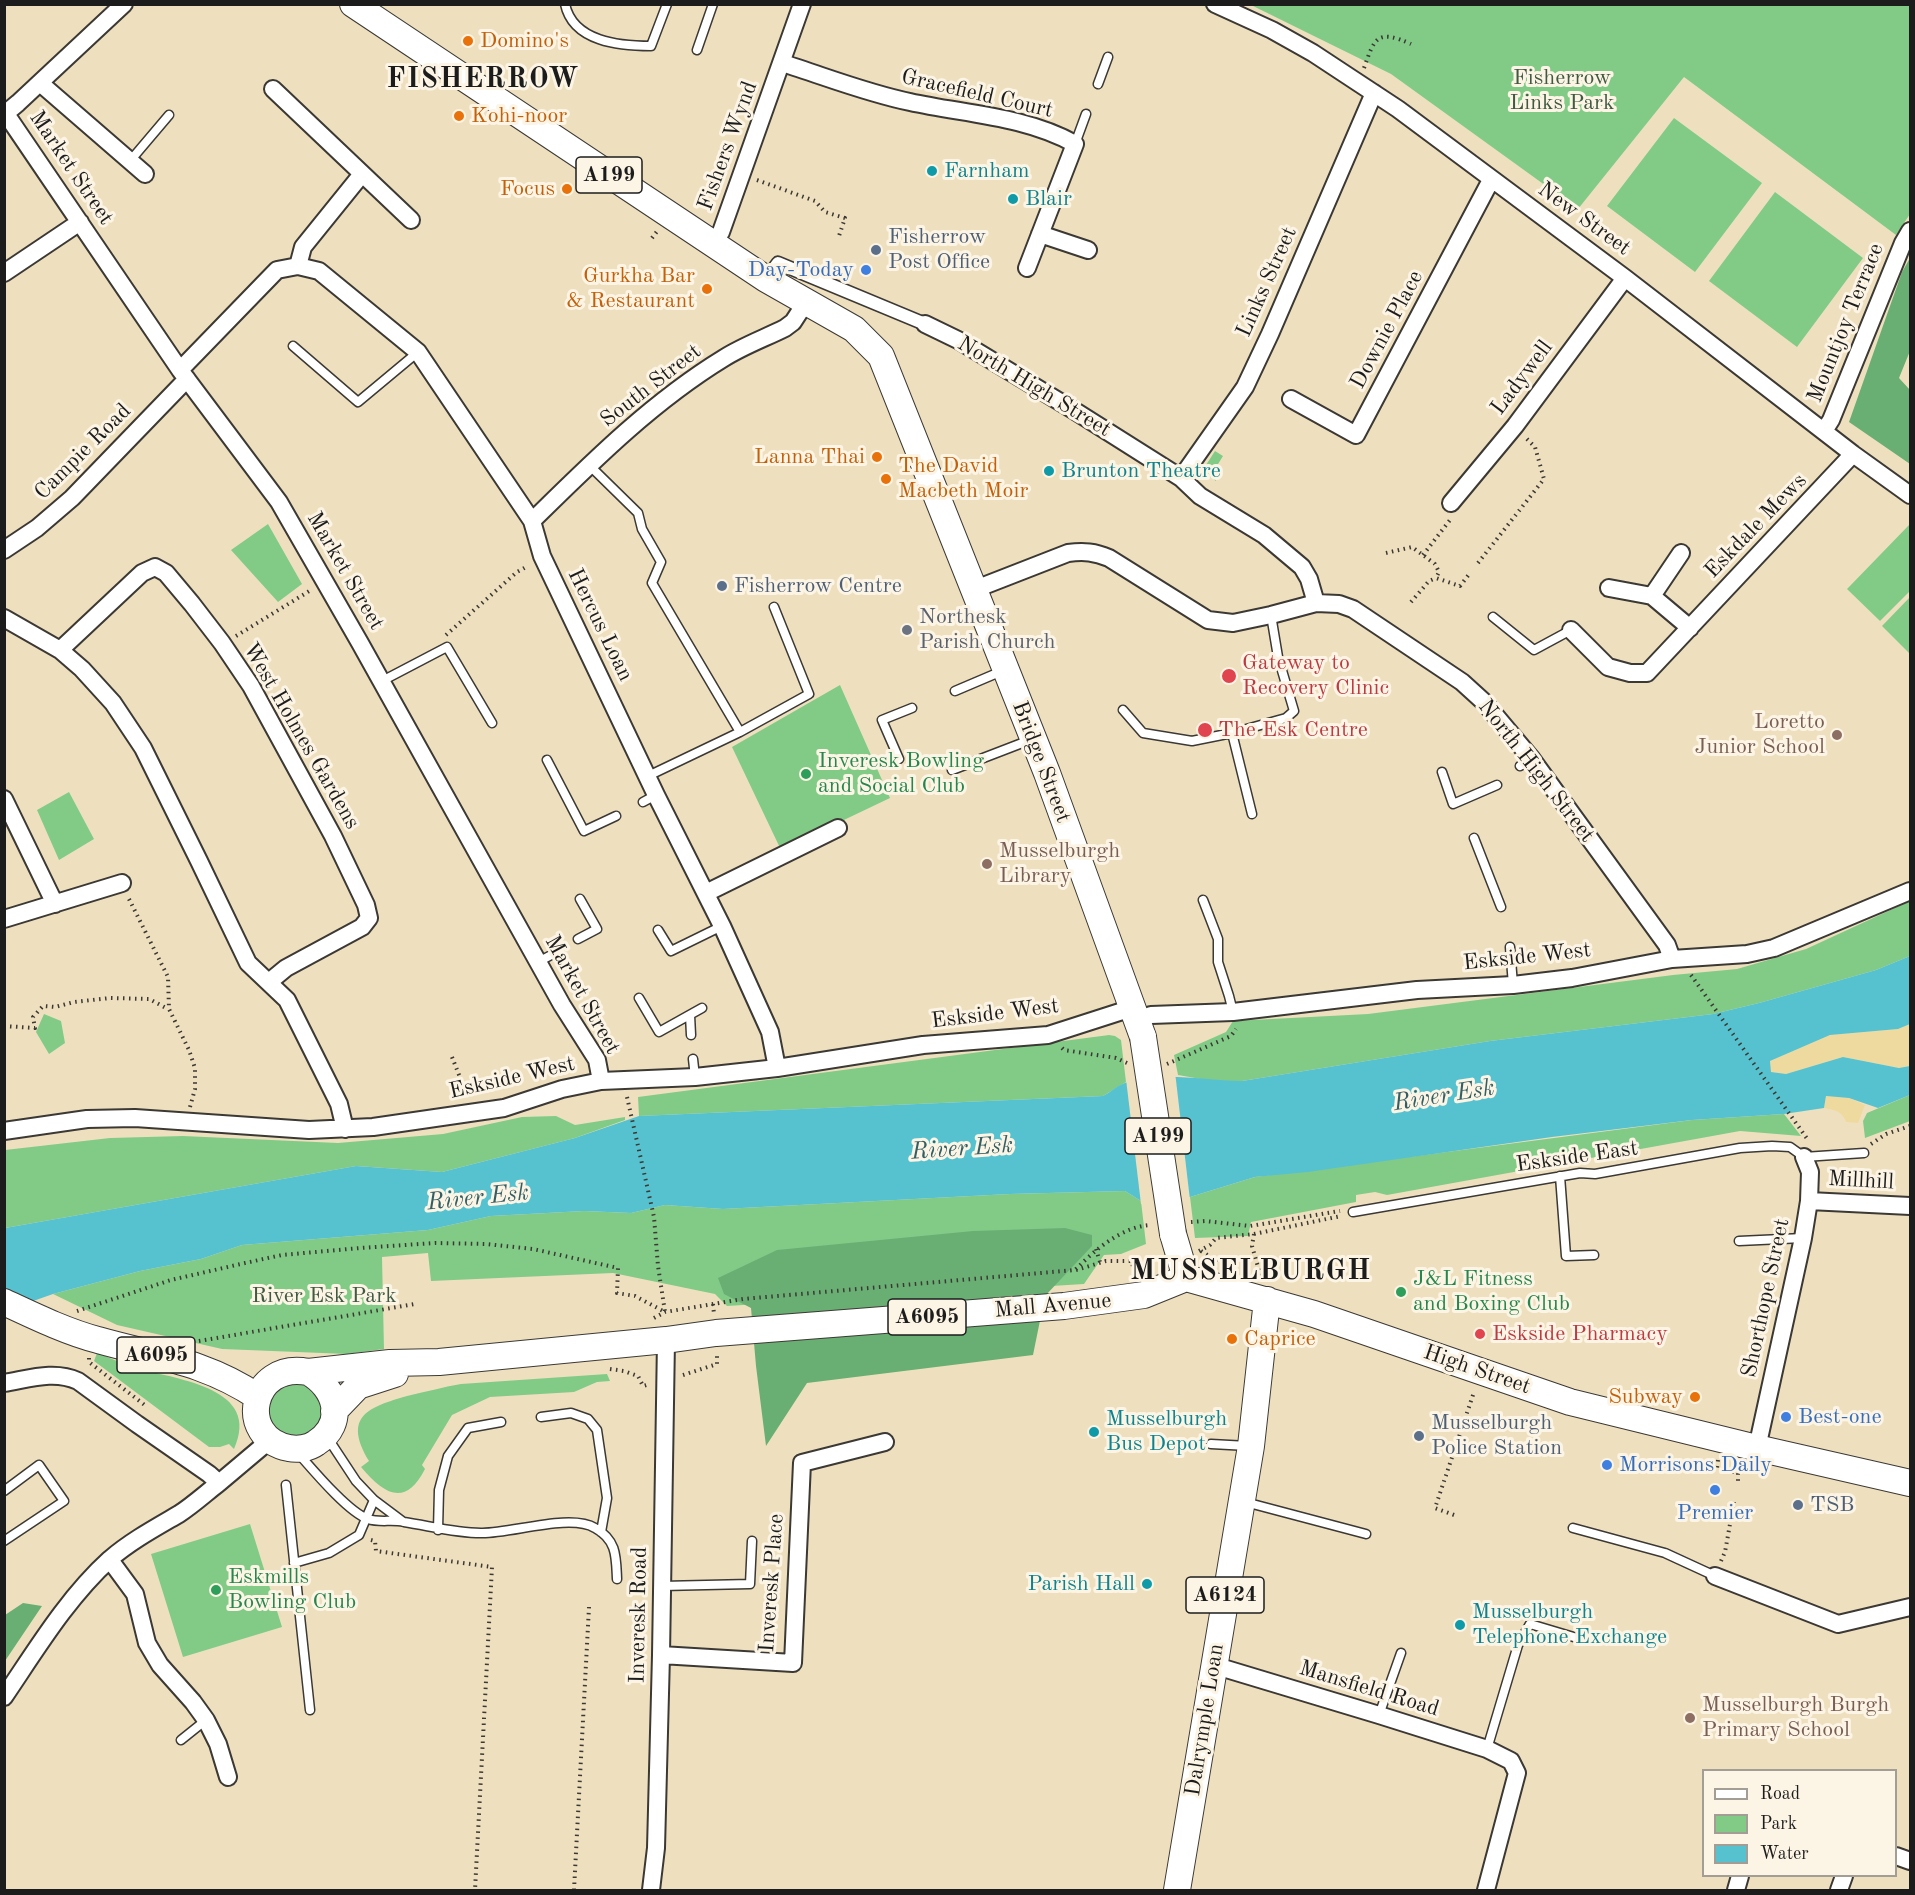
<!DOCTYPE html>
<style>
body{margin:0}
#map{position:relative;width:1915px;height:1895px;overflow:hidden;background:#eee0bf;font-family:"Old Standard TT",serif}
canvas{display:block}
.frame{position:absolute;inset:0;border:6px solid #1c1c1c;pointer-events:none}
.legend{position:absolute;left:1702px;top:1769px;width:195px;height:108px;box-sizing:border-box;background:#fcf5e5;border:2px solid #a29e95;margin:0;padding:8px 10px;list-style:none;font-size:18px;color:#1c1c1c}
.legend li{display:flex;align-items:center;gap:12px;height:30px}
.legend b{width:30px;border:2px solid #a29e95}
</style>
<div id="map">
<canvas width="1915" height="1895"></canvas>
<div class="frame"></div>
<ul class="legend">
<li><b style="height:8px;background:#fff"></b>Road</li>
<li><b style="height:16px;background:#82cb87"></b>Park</li>
<li><b style="height:16px;background:#56c2d0"></b>Water</li>
</ul>
</div>
<script>
const ctx = document.querySelector('canvas').getContext('2d');
ctx.lineJoin = 'round';
function fillPath(path, color) {
  ctx.fillStyle = color;
  ctx.fill(path, 'evenodd');
}
function stroke(path, color, width, dash) {
  ctx.strokeStyle = color;
  ctx.lineWidth = width;
  ctx.lineCap = dash ? 'butt' : 'round';
  ctx.setLineDash(dash || []);
  ctx.stroke(path);
}
function label(font, color, halo, rows, align = 'center') {
  ctx.font = font + ' "Old Standard TT",serif';
  ctx.lineWidth = 6;
  ctx.setLineDash([]);
  ctx.textBaseline = 'middle';
  ctx.strokeStyle = halo;
  ctx.fillStyle = color;
  for (const [text, x, y, turn = 0] of rows) {
    ctx.save();
    ctx.translate(x, y);
    ctx.rotate((+turn || 0) * Math.PI / 180);
    ctx.textAlign = isNaN(turn) ? turn : align;
    if (halo) ctx.strokeText(text, 0, 0);
    ctx.fillText(text, 0, 0);
    ctx.restore();
  }
}
const green = new Path2D(`
 M 1251,5 L 1910,5 L 1910,214 L 1896,235 L 1684,77 L 1578,209 L 1391,74 Z
 M 1674,118 L 1762,183 L 1695,272 L 1607,206 Z
 M 1775,192 L 1863,258 L 1797,347 L 1709,281 Z
 M 1215,451 L 1223,456 L 1215,469 L 1216,481 L 1207,475 L 1206,465 Z
 M 268,524 L 302,584 L 278,602 L 231,550 Z
 M 1910,524 L 1910,591 L 1880,621 L 1847,589 Z
 M 1910,597 L 1910,654 L 1882,626 Z
 M 840,685 L 890,798 L 781,850 L 732,747 Z
 M 69,792 L 94,839 L 59,860 L 37,810 Z
 M 1910,901 L 1910,956 L 1876,970 L 1759,1003 L 1713,1014 L 1490,1041 L 1242,1081 L 1212,1081 L 1178,1075 L 1174,1055 L 1226,1032 L 1233,1021 L 1368,1014 L 1673,975 L 1737,969 L 1806,949 Z
 M 44,1014 L 61,1021 L 65,1043 L 49,1054 L 36,1032 Z
 M 1109,1035 L 1115,1036 L 1121,1040 L 1126,1082 L 1103,1096 L 639,1116 L 638,1097 Z
 M 1910,1095 L 1910,1121 L 1865,1138 L 1863,1121 L 1867,1113 Z
 M 1784,1114 L 1801,1136 L 1740,1131 L 1387,1195 L 1375,1192 L 1356,1195 L 1356,1202 L 1251,1222 L 1248,1236 L 1195,1238 L 1190,1197 L 1255,1177 L 1692,1120 Z
 M 556,1116 L 575,1125 L 625,1117 L 625,1120 L 575,1138 L 442,1172 L 356,1166 L 5,1228 L 5,1150 L 110,1138 L 183,1136 L 338,1143 L 443,1134 L 522,1117 Z
 M 1125,1191 L 1141,1201 L 1146,1244 L 1121,1254 L 1104,1255 L 1084,1284 L 727,1306 L 715,1294 L 613,1273 L 431,1281 L 428,1253 L 382,1257 L 384,1349 L 347,1354 L 222,1349 L 117,1325 L 53,1294 L 140,1271 L 201,1259 L 242,1245 L 428,1230 L 491,1216 L 584,1211 L 631,1213 L 665,1205 L 723,1209 L 1010,1194 Z
 M 97,1353 C 111,1358 125,1365 140,1369 C 179,1380 262,1388 234,1449 L 229,1444 L 220,1447 L 209,1447 L 94,1361 Z
 M 607,1374 L 610,1381 L 597,1382 L 574,1392 L 490,1397 L 452,1415 L 422,1465 L 425,1469 C 405,1508 384,1494 361,1467 L 369,1461 C 342,1416 369,1407 407,1396 C 425,1392 443,1387 461,1384 Z
 M 288,1382 C 294,1383 302,1382 307,1385 C 326,1395 327,1424 309,1435 C 304,1438 296,1438 290,1440 L 269,1425 L 268,1398 Z
 M 250,1524 L 282,1627 L 183,1657 L 151,1554 Z`);
const forest = new Path2D(`
 M 1910,258 L 1910,351 L 1899,378 L 1910,390 L 1910,464 L 1849,422 L 1902,272 Z
 M 1065,1228 L 1092,1235 L 1092,1246 L 1045,1296 L 1033,1355 L 807,1383 L 766,1446 L 756,1366 L 751,1308 L 724,1294 L 718,1278 L 777,1250 L 973,1231 Z
 M 23,1603 L 42,1606 L 5,1661 L 5,1615 Z`);
const sand = new Path2D(`
 M 1910,1024 L 1910,1066 L 1900,1068 L 1843,1057 L 1786,1074 L 1771,1072 L 1770,1061 L 1830,1035 L 1898,1029 Z
 M 1826,1096 L 1849,1098 L 1865,1105 L 1858,1123 L 1846,1122 C 1842,1111 1835,1110 1824,1108 Z`);
const water = new Path2D(`
 M 1910,956 L 1910,1024 L 1898,1029 L 1830,1035 L 1770,1061 L 1771,1072 L 1786,1074 L 1843,1057 L 1899,1068 L 1910,1066 L 1910,1095 L 1878,1108 L 1849,1098 L 1826,1096 L 1824,1108 L 1784,1114 L 1692,1120 L 1552,1137 L 1308,1172 L 1255,1177 L 1190,1197 L 1141,1201 L 1125,1191 L 1010,1194 L 723,1209 L 665,1205 L 631,1213 L 584,1211 L 491,1216 L 428,1230 L 242,1245 L 201,1259 L 140,1271 L 53,1294 L 5,1311 L 5,1228 L 356,1166 L 442,1172 L 575,1138 L 639,1116 L 1103,1096 C 1111,1092 1119,1084 1128,1082 C 1166,1071 1203,1081 1242,1081 L 1490,1041 L 1713,1014 L 1759,1003 L 1876,970 Z`);
const pier = new Path2D(`
 M 1175,1072 L 1190,1200 L 1141,1204 L 1126,1079 Z`);
const path = new Path2D(`
 M 1364,68 C 1375,37 1377,29 1411,44
 M 757,180 L 815,201 L 825,212 L 845,218 L 839,236
 M 652,238 L 658,230
 M 828,270 L 831,260
 M 1386,553 L 1412,547 L 1435,564 L 1439,572 L 1436,578 L 1460,586 L 1470,573
 M 1423,555 L 1450,520
 M 1478,563 L 1544,479 L 1535,447 L 1526,438
 M 1411,602 L 1429,581 L 1436,578
 M 446,635 L 517,572 L 528,566
 M 236,636 L 311,590
 M 129,899 L 168,977 L 169,1009 L 189,1050 L 195,1068 L 195,1089 L 190,1107
 M 1691,975 L 1808,1140
 M 4,1026 L 35,1028 L 33,1017 L 43,1006 L 55,1007 L 74,1002 L 110,998 L 149,999 L 168,1009
 M 1062,1048 L 1064,1050 L 1116,1058 L 1127,1063
 M 452,1057 L 461,1080
 M 1167,1064 L 1231,1036 L 1236,1029
 M 627,1097 L 654,1217 L 658,1266 L 665,1312
 M 1871,1144 L 1886,1134 L 1910,1126
 M 1191,1222 L 1205,1221 L 1250,1226 L 1340,1211
 M 1254,1234 L 1252,1246 L 1260,1274 L 1263,1275
 M 1096,1249 L 1100,1262
 M 1199,1251 L 1210,1245 L 1216,1238 L 1254,1234 L 1341,1216
 M 1201,1251 L 1220,1263
 M 1076,1270 L 1106,1261 L 1131,1261 L 1136,1274
 M 713,1304 L 714,1314
 M 77,1311 L 171,1280 L 245,1263 L 282,1255 L 360,1248 L 435,1243 L 486,1244 L 533,1249 L 618,1268 L 617,1293 L 635,1296 L 665,1312
 M 654,1318 L 665,1312 L 743,1299 L 1075,1270 C 1095,1250 1121,1227 1150,1225
 M 193,1342 L 415,1304
 M 89,1358 L 89,1362 L 146,1406
 M 610,1369 L 624,1371 L 638,1376 L 643,1386 L 650,1384
 M 683,1375 L 717,1364 L 717,1354
 M 1718,1460 L 1717,1468 L 1738,1473 L 1738,1484
 M 1454,1515 L 1435,1508 L 1474,1392
 M 371,1540 L 375,1541 L 376,1551 L 492,1567 L 475,1890
 M 1721,1561 L 1725,1552 L 1734,1502
 M 574,1890 L 589,1607`);
const service = new Path2D(`
 M 565,4 C 573,42 620,46 651,46 L 667,4
 M 697,50 L 713,4
 M 1098,84 L 1108,57
 M 1075,144 L 1086,114
 M 130,161 L 169,115
 M 293,346 L 358,402 L 418,352
 M 589,465 L 638,513 L 642,529 L 661,562 L 652,583 L 740,732 L 648,776
 M 1493,617 L 1534,650 L 1571,630
 M 382,681 L 447,647 L 492,723
 M 955,691 L 1002,671
 M 1123,710 L 1143,733 L 1192,741 L 1232,733
 M 740,732 L 809,694 L 774,607
 M 899,759 L 882,720 L 912,708
 M 547,760 L 584,831 L 616,816
 M 1520,766 L 1531,758
 M 952,770 L 1030,740
 M 1442,772 L 1453,804 L 1497,785
 M 643,802 L 656,795
 M 1252,814 L 1232,733 L 1286,718 L 1294,711 L 1278,657 L 1271,615
 M 1474,838 L 1501,907
 M 1203,900 L 1218,939 L 1218,962 L 1229,996 L 1233,1012
 M 658,930 L 671,951 L 722,926
 M 578,939 L 597,929 L 580,899
 M 1510,947 L 1513,985
 M 538,962 L 555,953
 M 639,998 L 659,1032 L 702,1008
 M 690,1015 L 691,1035
 M 693,1059 L 695,1077
 M 1560,1176 L 1566,1256 L 1594,1255
 M 1353,1212 L 1580,1173 L 1595,1174 L 1740,1148 L 1772,1146 L 1790,1147 L 1804,1157 L 1864,1153
 M 1739,1241 L 1803,1238
 M 541,1417 L 571,1413 L 588,1419 L 597,1430 L 607,1498 L 601,1532
 M 327,1437 L 356,1481 L 374,1500 L 402,1521
 M 1211,1444 L 1248,1446
 M 298,1453 C 313,1470 348,1512 368,1519 C 380,1523 392,1519 404,1522 C 430,1526 455,1533 481,1533 C 510,1534 570,1513 595,1528 C 617,1540 616,1557 617,1579
 M 286,1485 L 310,1710
 M 4,1491 L 39,1465 L 64,1501 L 4,1541
 M 1245,1502 L 1366,1534
 M 1573,1528 L 1665,1553 L 1715,1576
 M 438,1530 L 439,1490 L 448,1456 L 468,1428 L 501,1422
 M 294,1563 L 329,1553 L 359,1535 L 374,1500
 M 662,1586 L 750,1584 L 752,1541
 M 1379,1715 L 1401,1653
 M 181,1740 L 206,1720
 M 1487,1749 L 1518,1645 L 1530,1624 L 1577,1638`);
const pedestrian = new Path2D(`
 M 766,279 L 778,263 L 925,324`);
const minor = new Path2D(`
 M 1215,4 L 1272,30 L 1313,53 L 1398,109 L 1625,278 L 1853,454 L 1910,495
 M 782,63 C 824,76 866,93 910,102 C 964,114 1025,116 1075,144 L 1027,268
 M 40,83 L 145,174
 M 273,89 L 411,220
 M 4,111 L 180,370 L 279,502 L 360,643 L 562,1005 L 597,1060 L 601,1081
 M 6,113 L 18,103 L 124,4
 M 1040,234 L 1088,250
 M 713,244 L 721,232 L 802,4
 M 298,266 L 319,271 L 418,352 L 532,521 L 542,556 L 656,795 L 722,926 L 770,1032 L 777,1068
 M 4,273 L 80,222
 M 925,324 L 958,340 L 1075,411 L 1181,478 L 1200,496 L 1264,535 L 1302,567 L 1309,579 L 1316,603
 M 180,370 L 277,270 L 298,266 L 303,247 L 362,174
 M 1291,399 L 1356,435 L 1491,180
 M 1824,431 L 1831,420 L 1903,243 L 1910,231
 M 1181,478 L 1245,387 L 1270,334 L 1374,93
 M 1451,503 L 1515,426 L 1625,278
 M 532,521 C 592,462 652,402 724,358 C 743,346 765,338 785,328 L 793,322 L 806,302
 M 4,550 L 37,528 L 72,498 L 187,379
 M 1609,588 L 1652,596 L 1690,628
 M 973,590 L 1068,553 C 1084,551 1095,552 1109,558 L 1208,620 L 1233,623 L 1271,615 L 1316,603 L 1339,604 L 1353,609 L 1462,682 L 1484,702 L 1531,758 L 1667,945 L 1672,959
 M 1652,596 L 1681,553
 M 4,618 L 60,650 L 82,669 L 113,703 L 143,748 L 199,861 L 248,963 L 287,1000 L 339,1104 L 345,1129
 M 1571,630 L 1608,667 L 1630,673 L 1647,673 L 1853,454
 M 60,650 L 142,573 L 155,567 L 166,573 L 192,604 L 222,643 L 251,686 L 333,836 L 366,905 L 369,918 L 362,927 L 286,968 L 269,982
 M 4,799 L 55,904
 M 706,893 L 838,828
 M 4,919 L 122,883
 M 1137,1020 L 1151,1015 L 1233,1012 L 1417,990 L 1513,985 L 1572,978 L 1672,959 L 1747,954 L 1774,948 L 1910,891
 M 4,1131 L 87,1119 L 135,1118 L 309,1130 L 373,1127 L 504,1108 L 562,1089 L 601,1081 L 695,1077 L 777,1068 L 923,1045 L 1048,1035 L 1132,1008
 M 1809,1201 L 1910,1206
 M 4,1383 C 29,1379 54,1370 78,1381 L 137,1424 L 209,1474 L 219,1483 L 270,1440
 M 1757,1448 L 1803,1238 L 1809,1201 L 1810,1172 L 1804,1157
 M 110,1560 L 135,1594 L 147,1643 L 160,1665 L 193,1702 L 206,1720 L 218,1744 L 228,1777
 M 1715,1576 L 1838,1624 L 1910,1607
 M 661,1655 L 793,1663 L 802,1463 L 885,1442
 M 1213,1665 L 1379,1715 L 1487,1749 L 1511,1761 L 1517,1773 L 1486,1890
 M 4,1697 C 36,1650 67,1598 110,1559 C 131,1541 155,1528 179,1514 C 193,1505 206,1493 219,1483
 M 1896,1856 L 1910,1861
 M 651,1890 L 656,1848 L 661,1655 L 666,1340
 M 1736,1890 L 1740,1876
 M 1839,1890 L 1844,1876`);
const primary = new Path2D(`
 M 353,4 L 766,279 L 854,329 L 881,356 L 1047,773 L 1143,1037
 M 1173,1234 L 1186,1278
 M 1186,1278 L 1314,1314 L 1570,1402 L 1757,1448 L 1910,1483
 M 4,1302 C 34,1316 67,1332 98,1340 C 158,1357 204,1361 258,1397
 M 308,1372 C 336,1387 347,1423 316,1443 C 309,1448 298,1450 289,1448 C 236,1438 250,1361 308,1372 L 390,1363 L 439,1362 L 666,1340 L 716,1333 L 1064,1306 L 1144,1295 L 1186,1278
 M 334,1411 L 358,1386 L 395,1374
 M 1177,1890 L 1251,1446 L 1267,1300`);
const primaryBridge = new Path2D(`
 M 1143,1037 L 1173,1234`);
const markers = [
 [468,41,6,"#e8710a"],
 [459,116,6,"#e8710a"],
 [932,171,6,"#0f9aa8"],
 [567,189,6,"#e8710a"],
 [1013,199,6,"#0f9aa8"],
 [876,250,6,"#5c6f8a"],
 [866,270,6,"#3f7fe0"],
 [707,289,6,"#e8710a"],
 [877,457,6,"#e8710a"],
 [1049,471,6,"#0f9aa8"],
 [886,479,6,"#e8710a"],
 [722,586,6,"#5c6f8a"],
 [907,630,6,"#6b7280"],
 [1229,676,8,"#e0444e"],
 [1205,730,8,"#e0444e"],
 [1837,735,6,"#8d6e63"],
 [806,774,6,"#2e9e5b"],
 [987,864,6,"#8d6e63"],
 [1401,1292,6,"#2e9e5b"],
 [1480,1334,6,"#e0444e"],
 [1232,1339,6,"#e8710a"],
 [1695,1397,6,"#e8710a"],
 [1786,1417,6,"#3f7fe0"],
 [1094,1432,6,"#0f9aa8"],
 [1419,1436,6,"#5c6f8a"],
 [1607,1465,6,"#3f7fe0"],
 [1715,1490,6,"#3f7fe0"],
 [1798,1505,6,"#5c6f8a"],
 [1147,1584,6,"#0f9aa8"],
 [216,1590,6,"#2e9e5b"],
 [1460,1625,6,"#0f9aa8"],
 [1690,1718,6,"#8d6e63"]
];
const shields = [
 [609,175,66],
 [1158,1136,66],
 [927,1317,78],
 [156,1355,78],
 [1225,1595,78]
];
const shieldNames = [
 ["A199",609,175],
 ["A199",1158,1136],
 ["A6095",927,1317],
 ["A6095",156,1355],
 ["A6124",1225,1595]
];
const foodNames = [
 ["Domino's",480,41],
 ["Kohi-noor",471,116],
 ["Focus",555,189,"right"],
 ["Gurkha Bar",695,276,"right"],
 ["& Restaurant",695,301,"right"],
 ["Lanna Thai",865,457,"right"],
 ["The David",898,466],
 ["Macbeth Moir",898,491],
 ["Caprice",1244,1339],
 ["Subway",1683,1397,"right"]
];
const parkNames = [
 ["Fisherrow",1562,78],
 ["Links Park",1562,103],
 ["River Esk Park",324,1296]
];
const streetNames = [
 ["Gracefield Court",977,94,13],
 ["Fishers Wynd",728,146,-70],
 ["Market Street",71,168,56],
 ["New Street",1584,219,36],
 ["Links Street",1267,282,-66],
 ["Mountjoy Terrace",1846,323,-68],
 ["Downie Place",1387,330,-62],
 ["Ladywell",1522,378,-53],
 ["South Street",651,386,-38],
 ["North High Street",1034,387,31],
 ["Campie Road",83,452,-45],
 ["Eskdale Mews",1756,526,-46],
 ["Market Street",345,571,60],
 ["Hercus Loan",600,625,64],
 ["West Holmes Gardens",301,736,60],
 ["Bridge Street",1041,762,69],
 ["North High Street",1536,771,52],
 ["Eskside West",1527,957,-6],
 ["Market Street",582,995,61],
 ["Eskside West",995,1014,-7],
 ["Eskside West",512,1078,-13],
 ["Eskside East",1577,1157,-8],
 ["Millhill",1861,1181,3],
 ["Shorthope Street",1766,1298,-78],
 ["Mall Avenue",1053,1306,-5],
 ["High Street",1477,1370,19],
 ["Inveresk Place",772,1583,-86],
 ["Inveresk Road",639,1615,-89],
 ["Mansfield Road",1369,1689,17],
 ["Dalrymple Loan",1205,1720,-81]
];
const cultureNames = [
 ["Farnham",944,171],
 ["Blair",1025,199],
 ["Brunton Theatre",1061,471],
 ["Musselburgh",1106,1419],
 ["Bus Depot",1106,1444],
 ["Parish Hall",1135,1584,"right"],
 ["Musselburgh",1472,1612],
 ["Telephone Exchange",1472,1637]
];
const serviceNames = [
 ["Fisherrow",888,237],
 ["Post Office",888,262],
 ["Fisherrow Centre",734,586],
 ["Musselburgh",1431,1423],
 ["Police Station",1431,1448],
 ["TSB",1810,1505]
];
const shopNames = [
 ["Day-Today",854,270,"right"],
 ["Best-one",1798,1417],
 ["Morrisons Daily",1619,1465],
 ["Premier",1715,1513,"center"]
];
const worshipNames = [
 ["Northesk",919,617],
 ["Parish Church",919,642]
];
const healthNames = [
 ["Gateway to",1242,663],
 ["Recovery Clinic",1242,688],
 ["The Esk Centre",1218,730],
 ["Eskside Pharmacy",1492,1334]
];
const educationNames = [
 ["Loretto",1825,722,"right"],
 ["Junior School",1825,747,"right"],
 ["Musselburgh",999,851],
 ["Library",999,876],
 ["Musselburgh Burgh",1702,1705],
 ["Primary School",1702,1730]
];
const leisureNames = [
 ["Inveresk Bowling",818,761],
 ["and Social Club",818,786],
 ["J&L Fitness",1413,1279],
 ["and Boxing Club",1413,1304],
 ["Eskmills",228,1577],
 ["Bowling Club",228,1602]
];
const waterNames = [
 ["River Esk",1444,1096,-9],
 ["River Esk",962,1149,-4],
 ["River Esk",478,1198,-6]
];
const districtNames = [
 ["FISHERROW",483,80],
 ["MUSSELBURGH",1251,1272]
];
fillPath(green, '#82cb87');
fillPath(forest, '#69af74');
fillPath(sand, '#eeda9e');
fillPath(water, '#56c2d0');
fillPath(pier, '#eee0bf');
stroke(service, '#3c3934', 11);
stroke(pedestrian, '#3c3934', 15);
stroke(minor, '#3c3934', 20);
stroke(primary, '#3c3934', 28);
stroke(path, '#3c3934', 4, [1.5, 4.5]);
stroke(service, '#fff', 8);
stroke(pedestrian, '#fff', 12);
stroke(minor, '#fff', 16);
stroke(primary, '#fff', 26);
stroke(primaryBridge, '#3c3934', 28, []);
stroke(primaryBridge, '#fff', 26);
for (const [x, y, r, color] of markers) {
  const dot = new Path2D();
  dot.arc(x, y, r, 0, 2 * Math.PI);
  ctx.fillStyle = color;
  ctx.fill(dot);
  stroke(dot, '#fcf5e5', 2);
}
for (const [x, y, w] of shields) {
  const box = new Path2D();
  box.roundRect(x - w / 2, y - 18, w, 36, 4.5);
  ctx.fillStyle = '#fcf5e5';
  ctx.fill(box);
  stroke(box, '#1c1c1c', 1.5);
}
label('bold 21px', '#1c1c1c', null, shieldNames);
label('22px', '#c56008', '#fcf5e5', foodNames, 'left');
label('22px', '#405941', '#fcf5e5', parkNames);
label('22px', '#1c1c1c', '#fcf5e5', streetNames);
label('22px', '#0d838f', '#fcf5e5', cultureNames, 'left');
label('22px', '#4e5e75', '#fcf5e5', serviceNames, 'left');
label('22px', '#366cbe', '#fcf5e5', shopNames, 'left');
label('22px', '#5b616d', '#fcf5e5', worshipNames, 'left');
label('22px', '#be3a42', '#fcf5e5', healthNames, 'left');
label('22px', '#785e54', '#fcf5e5', educationNames, 'left');
label('22px', '#27864d', '#fcf5e5', leisureNames, 'left');
label('italic 24px', '#335e64', '#fcf5e5', waterNames);
ctx.letterSpacing = '1.5px';
label('bold 28px', '#1c1c1c', '#fcf5e5', districtNames);
ctx.letterSpacing = '0px';
</script>
